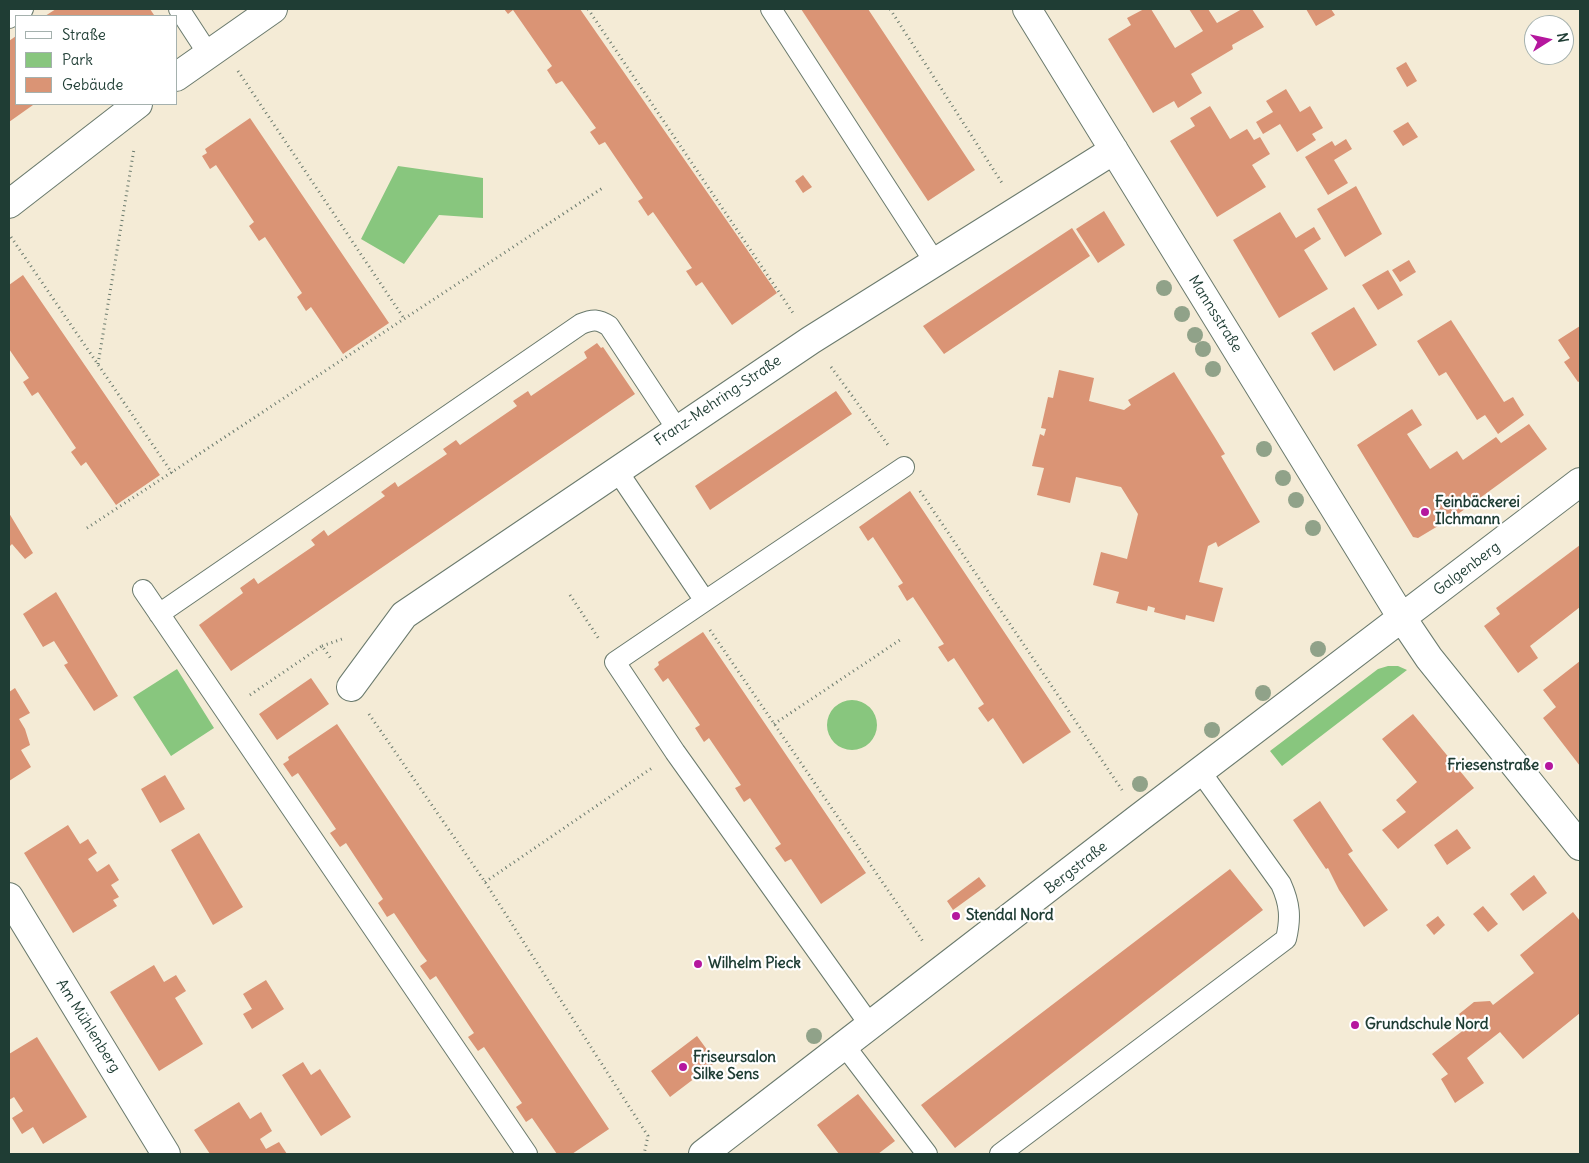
<!DOCTYPE html>
<meta charset="utf-8">
<style>
body{margin:0}
#map{position:relative;width:1589px;height:1163px;overflow:hidden;background:#f4ebd6;font-family:Delius,sans-serif}
canvas{display:block}
.frame{position:absolute;inset:0;border:10px solid #1f3d34;pointer-events:none}
.legend{position:absolute;left:15px;top:15px;width:162px;height:90px;box-sizing:border-box;background:#fff;border:1px solid #a5b1ae;margin:0;padding:6px 9px;list-style:none;font-size:15px;color:#1f3d34}
.legend li{display:flex;align-items:center;gap:10px;height:25px}
.legend b{width:25px;border:1px solid #a5b1ae}
.north{position:absolute;left:1524px;top:15px;width:50px;height:50px;box-sizing:border-box;background:#fff;border:1px solid #a5b1ae;border-radius:50%;rotate:80deg;font-size:14px;font-weight:700;line-height:20px;text-align:center;color:#1f3d34}
.north::after{content:'';display:block;margin:auto;width:18px;height:22px;background:#b5179e;clip-path:polygon(50% 0,100% 100%,50% 72%,0 100%)}
</style>
<div id="map">
<canvas width="1589" height="1163"></canvas>
<div class="frame"></div>
<ul class="legend">
<li><b style="height:6px;background:#fff"></b>Straße</li>
<li><b style="height:14px;background:#88c67e"></b>Park</li>
<li><b style="height:14px;background:#da9475"></b>Gebäude</li>
</ul>
<div class="north">N</div>
</div>
<script>
const ctx = document.querySelector('canvas').getContext('2d');
ctx.lineJoin = 'round';
function fillPath(path, color) {
  ctx.fillStyle = color;
  ctx.fill(path, 'evenodd');
}
function stroke(path, color, width, dash) {
  ctx.strokeStyle = color;
  ctx.lineWidth = width;
  ctx.lineCap = dash ? 'butt' : 'round';
  ctx.setLineDash(dash || []);
  ctx.stroke(path);
}
function label(font, color, halo, rows, align = 'center') {
  ctx.font = font + ' Delius,sans-serif';
  ctx.lineWidth = 4.5;
  ctx.setLineDash([]);
  ctx.textBaseline = 'middle';
  ctx.strokeStyle = halo;
  ctx.fillStyle = color;
  for (const [text, x, y, turn = 0] of rows) {
    ctx.save();
    ctx.translate(x, y);
    ctx.rotate((+turn || 0) * Math.PI / 180);
    ctx.textAlign = isNaN(turn) ? turn : align;
    if (halo) ctx.strokeText(text, 0, 0);
    ctx.fillText(text, 0, 0);
    ctx.restore();
  }
}
const green = new Path2D(`
 M 398,166 L 483,178 L 483,218 L 439,215 L 404,264 L 361,239 Z
 M 1388,666 L 1398,666 L 1407,670 L 1282,766 L 1270,751 L 1378,669 Z
 M 177,669 L 214,728 L 171,756 L 133,697 Z
 M827 725a25 25 0 1 1 50 0a25 25 0 1 1-50 0Z`);
const building = new Path2D(`
 M 56,9 L 150,9 L 154,15 L 45,16 Z
 M 504,9 L 580,9 L 777,293 L 732,325 L 702,282 L 696,286 L 686,271 L 692,268 L 653,212 L 648,216 L 638,201 L 643,198 L 605,142 L 599,145 L 590,132 L 596,128 L 562,81 L 556,84 L 547,70 L 552,66 L 513,10 L 508,14 Z
 M 801,9 L 868,9 L 975,170 L 928,201 Z
 M 1144,9 L 1151,9 L 1175,48 L 1203,31 L 1189,9 L 1208,9 L 1217,23 L 1242,9 L 1252,9 L 1264,27 L 1232,45 L 1233,49 L 1191,74 L 1202,93 L 1178,108 L 1174,101 L 1153,113 L 1108,39 L 1131,25 L 1127,18 Z
 M 1306,9 L 1331,9 L 1335,15 L 1316,26 Z
 M 16,36 L 16,104 L 33,105 L 9,122 L 9,41 Z
 M 1406,62 L 1417,81 L 1407,87 L 1396,68 Z
 M 1286,89 L 1300,112 L 1310,106 L 1323,128 L 1312,134 L 1316,140 L 1297,152 L 1280,124 L 1263,134 L 1256,122 L 1273,112 L 1266,101 Z
 M 1210,106 L 1230,139 L 1247,129 L 1254,140 L 1260,137 L 1270,154 L 1252,165 L 1266,187 L 1217,217 L 1170,141 L 1195,126 L 1190,118 Z
 M 250,118 L 389,323 L 343,354 L 311,307 L 306,311 L 297,297 L 302,293 L 265,237 L 259,241 L 249,226 L 254,222 L 216,165 L 210,169 L 202,156 L 207,153 L 205,149 Z
 M 1408,122 L 1418,137 L 1403,146 L 1393,131 Z
 M 1346,139 L 1352,149 L 1334,160 L 1348,183 L 1328,195 L 1305,157 L 1332,141 L 1335,146 Z
 M 803,175 L 812,187 L 803,193 L 795,181 Z
 M 1356,186 L 1382,234 L 1345,257 L 1317,209 Z
 M 1104,211 L 1125,245 L 1098,263 L 1076,229 Z
 M 1280,212 L 1296,238 L 1314,227 L 1321,239 L 1304,250 L 1328,289 L 1279,318 L 1233,240 Z
 M 1072,228 L 1090,256 L 944,354 L 923,326 Z
 M 1409,260 L 1416,272 L 1400,282 L 1392,270 Z
 M 1388,270 L 1403,295 L 1378,310 L 1362,285 Z
 M 23,275 L 160,475 L 116,505 L 86,462 L 81,466 L 71,452 L 76,448 L 38,392 L 32,396 L 23,382 L 29,378 L 9,349 L 9,285 Z
 M 1354,307 L 1377,345 L 1334,371 L 1311,333 Z
 M 1451,320 L 1504,402 L 1513,397 L 1524,415 L 1498,434 L 1485,415 L 1477,420 L 1446,372 L 1439,376 L 1417,341 Z
 M 1580,326 L 1580,381 L 1578,382 L 1564,362 L 1570,358 L 1558,340 Z
 M 597,343 L 601,348 L 603,347 L 635,394 L 231,671 L 199,625 L 243,593 L 240,588 L 254,578 L 258,584 L 315,545 L 311,540 L 324,530 L 328,536 L 385,496 L 381,492 L 395,482 L 398,487 L 447,454 L 443,449 L 456,440 L 460,445 L 517,406 L 513,401 L 528,391 L 531,396 L 587,358 L 584,352 Z
 M 1059,370 L 1094,378 L 1089,401 L 1124,410 L 1131,405 L 1128,400 L 1174,372 L 1214,436 L 1225,454 L 1221,456 L 1260,522 L 1218,547 L 1216,542 L 1208,546 L 1199,582 L 1223,588 L 1214,622 L 1186,615 L 1185,620 L 1154,612 L 1155,608 L 1148,606 L 1147,611 L 1116,603 L 1119,592 L 1093,585 L 1101,552 L 1127,559 L 1138,514 L 1121,487 L 1076,477 L 1070,503 L 1037,495 L 1044,468 L 1032,466 L 1040,434 L 1044,436 L 1046,429 L 1041,428 L 1048,397 L 1053,398 Z
 M 836,391 L 852,414 L 710,510 L 695,486 Z
 M 1412,409 L 1422,425 L 1407,434 L 1430,469 L 1457,451 L 1463,460 L 1496,437 L 1501,443 L 1529,424 L 1547,449 L 1458,514 L 1418,538 L 1413,537 L 1357,445 Z
 M 910,491 L 1071,732 L 1023,764 L 993,718 L 988,722 L 978,708 L 984,704 L 954,658 L 948,662 L 938,647 L 944,644 L 913,597 L 907,601 L 898,586 L 903,583 L 873,537 L 868,541 L 859,527 Z
 M 9,513 L 33,553 L 25,559 L 12,544 L 9,547 Z
 M 1580,545 L 1580,607 L 1530,646 L 1538,658 L 1518,673 L 1484,626 L 1500,614 L 1496,608 Z
 M 56,592 L 118,696 L 94,711 L 64,665 L 68,663 L 54,641 L 43,647 L 23,614 Z
 M 703,632 L 866,873 L 821,904 L 791,859 L 785,862 L 775,848 L 781,844 L 750,798 L 744,802 L 735,788 L 741,785 L 709,738 L 704,742 L 695,728 L 700,725 L 668,678 L 663,682 L 654,669 L 659,665 L 658,662 Z
 M 1580,661 L 1580,766 L 1543,718 L 1556,707 L 1543,690 Z
 M 311,678 L 329,704 L 277,740 L 259,714 Z
 M 15,688 L 30,713 L 19,719 L 25,729 L 30,745 L 21,750 L 31,767 L 9,781 L 9,692 Z
 M 1413,714 L 1474,788 L 1398,849 L 1382,830 L 1406,812 L 1396,800 L 1417,782 L 1382,739 Z
 M 337,724 L 609,1129 L 572,1154 L 557,1154 L 532,1118 L 526,1122 L 516,1107 L 522,1103 L 484,1047 L 478,1051 L 468,1037 L 474,1033 L 436,976 L 430,980 L 420,966 L 427,961 L 421,953 L 394,913 L 387,917 L 378,903 L 383,899 L 346,843 L 340,847 L 330,833 L 336,829 L 298,773 L 292,777 L 283,764 L 289,760 L 288,757 Z
 M 165,775 L 185,809 L 160,823 L 141,789 Z
 M 1320,801 L 1353,851 L 1348,854 L 1388,910 L 1364,927 L 1339,890 L 1328,868 L 1326,869 L 1293,820 Z
 M 68,825 L 80,844 L 88,839 L 97,853 L 88,859 L 97,872 L 109,864 L 119,880 L 111,885 L 119,897 L 113,900 L 117,906 L 73,933 L 24,853 Z
 M 1457,829 L 1471,848 L 1447,865 L 1434,845 Z
 M 199,833 L 243,907 L 213,925 L 171,850 Z
 M 1230,869 L 1263,910 L 955,1148 L 921,1105 Z
 M 1534,875 L 1547,893 L 1523,911 L 1510,894 Z
 M 979,877 L 986,886 L 953,910 L 947,901 Z
 M 1483,906 L 1498,924 L 1488,932 L 1473,914 Z
 M 1573,912 L 1580,921 L 1580,1013 L 1523,1059 L 1500,1032 L 1467,1058 L 1484,1083 L 1455,1103 L 1441,1079 L 1448,1074 L 1432,1054 L 1469,1026 L 1459,1014 L 1474,1002 L 1490,1001 L 1493,1005 L 1534,973 L 1520,955 Z
 M 1438,916 L 1445,925 L 1434,935 L 1426,925 Z
 M 154,965 L 164,982 L 176,975 L 186,991 L 175,998 L 203,1044 L 159,1071 L 110,992 Z
 M 266,980 L 284,1009 L 252,1029 L 243,1014 L 252,1009 L 243,994 Z
 M 697,1036 L 716,1062 L 670,1097 L 651,1071 Z
 M 37,1037 L 87,1117 L 43,1144 L 33,1127 L 22,1134 L 12,1118 L 23,1111 L 14,1097 L 9,1100 L 9,1054 Z
 M 303,1062 L 311,1075 L 320,1069 L 351,1117 L 321,1136 L 282,1075 Z
 M 858,1094 L 895,1141 L 878,1154 L 839,1154 L 817,1125 Z
 M 239,1102 L 250,1119 L 261,1112 L 272,1131 L 260,1139 L 266,1149 L 279,1142 L 287,1154 L 210,1154 L 194,1130 Z`);
const path = new Path2D(`
 M 588,9 L 793,313
 M 890,9 L 1002,183
 M 238,71 L 405,320
 M 11,237 L 172,473
 M 98,364 L 134,149
 M 831,367 L 888,445
 M 920,491 L 1122,790
 M 87,528 L 604,187
 M 570,595 L 599,639
 M 710,630 L 924,943
 M 322,646 L 345,638
 M 250,695 L 322,646 L 332,660
 M 369,714 L 485,882 L 648,1136 L 644,1154
 M 774,724 L 900,640
 M 485,882 L 652,768`);
const lane = new Path2D(`
 M 179,9 L 209,55
 M 771,9 L 934,261
 M 9,18 L 23,9
 M 616,469 L 705,601 L 615,662 L 675,752 L 870,1025
 M 143,590 L 527,1154
 M 705,601 L 904,467
 M 159,614 L 581,324 C 593,319 598,319 609,326 L 677,429
 M 844,1045 L 927,1154
 M 1000,1154 L 1286,939 C 1291,918 1290,904 1281,884 L 1200,771`);
const street = new Path2D(`
 M 1027,9 L 1402,618 L 1429,658 L 1580,846
 M 176,77 L 273,9
 M 9,204 L 138,104
 M 351,687 L 404,615 L 811,340 L 1114,150
 M 9,897 L 166,1154
 M 703,1154 L 1140,817 L 1580,482`);
const trees = [
 [1164,288],
 [1182,314],
 [1195,335],
 [1203,349],
 [1213,369],
 [1264,449],
 [1283,478],
 [1296,500],
 [1313,528],
 [1318,649],
 [1263,693],
 [1212,730],
 [1140,784],
 [814,1036]
];
const markers = [
 [1425,512,5,"#b5179e"],
 [1549,766,5,"#b5179e"],
 [956,916,5,"#b5179e"],
 [698,964,5,"#b5179e"],
 [1355,1025,5,"#b5179e"],
 [683,1067,5,"#b5179e"]
];
const streetNames = [
 ["Mannsstraße",1215,314,58],
 ["Franz-Mehring-Straße",718,401,-34],
 ["Galgenberg",1467,569,-37],
 ["Bergstraße",1076,868,-38],
 ["Am Mühlenberg",88,1026,58]
];
const poiNames = [
 ["Feinbäckerei",1435,503],
 ["Ilchmann",1435,520],
 ["Friesenstraße",1539,766,"right"],
 ["Stendal Nord",966,916],
 ["Wilhelm Pieck",708,964],
 ["Grundschule Nord",1365,1025],
 ["Friseursalon",693,1058],
 ["Silke Sens",693,1075]
];
fillPath(green, '#88c67e');
fillPath(building, '#da9475');
stroke(lane, '#6a7a6d', 22);
stroke(street, '#6a7a6d', 30);
stroke(path, '#6a7a6d', 3, [1, 4]);
stroke(lane, '#fff', 20);
stroke(street, '#fff', 28);
ctx.fillStyle = '#90a289';
for (const [x, y] of trees) {
  ctx.beginPath();
  ctx.arc(x, y, 8, 0, 2 * Math.PI);
  ctx.fill();
}
for (const [x, y, r, color] of markers) {
  const dot = new Path2D();
  dot.arc(x, y, r, 0, 2 * Math.PI);
  ctx.fillStyle = color;
  ctx.fill(dot);
  stroke(dot, '#fff', 2);
}
label('15px', '#1f3d34', '#fff', streetNames);
label('bold 15px', '#1f3d34', '#fff', poiNames, 'left');
</script>
